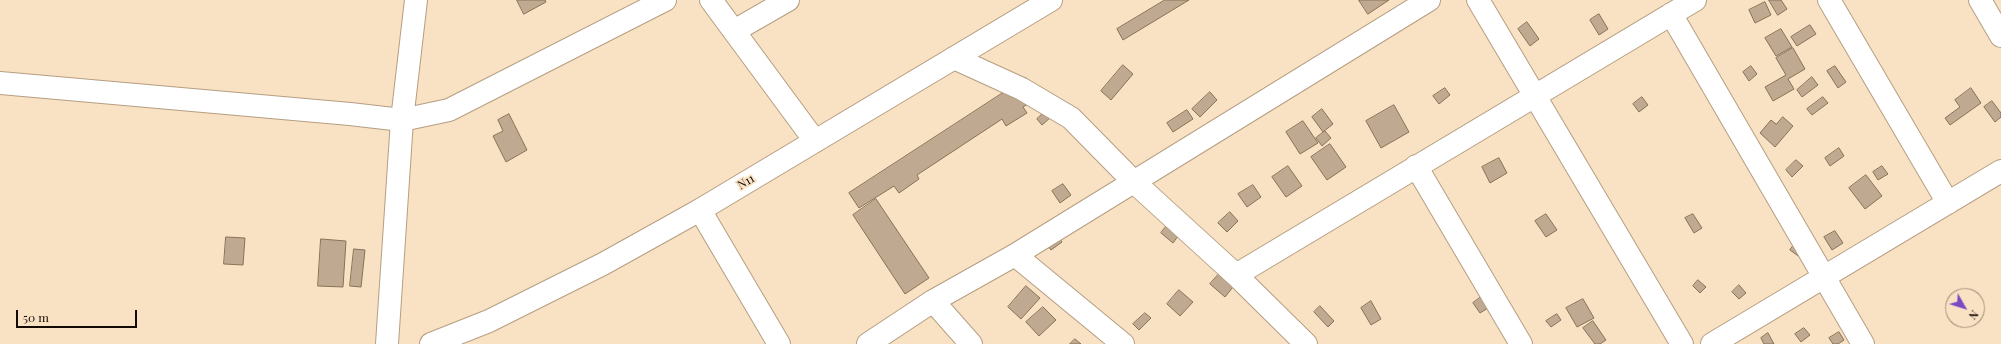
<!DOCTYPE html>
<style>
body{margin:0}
#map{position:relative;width:2001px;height:344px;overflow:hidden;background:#f9e1c3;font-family:"Playfair Display",serif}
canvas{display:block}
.north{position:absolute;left:1945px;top:288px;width:40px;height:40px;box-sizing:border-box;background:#f9e1c3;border:1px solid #9d8b76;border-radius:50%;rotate:129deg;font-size:11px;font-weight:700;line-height:16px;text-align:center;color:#120a03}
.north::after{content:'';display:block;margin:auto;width:14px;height:18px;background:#794bc3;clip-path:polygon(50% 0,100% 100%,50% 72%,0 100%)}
.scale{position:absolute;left:16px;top:310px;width:121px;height:18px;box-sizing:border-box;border:2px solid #120a03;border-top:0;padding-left:5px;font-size:12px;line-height:14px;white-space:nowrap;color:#120a03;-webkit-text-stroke:3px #f9e1c3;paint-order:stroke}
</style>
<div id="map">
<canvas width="2001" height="344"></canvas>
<div class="north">N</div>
<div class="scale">50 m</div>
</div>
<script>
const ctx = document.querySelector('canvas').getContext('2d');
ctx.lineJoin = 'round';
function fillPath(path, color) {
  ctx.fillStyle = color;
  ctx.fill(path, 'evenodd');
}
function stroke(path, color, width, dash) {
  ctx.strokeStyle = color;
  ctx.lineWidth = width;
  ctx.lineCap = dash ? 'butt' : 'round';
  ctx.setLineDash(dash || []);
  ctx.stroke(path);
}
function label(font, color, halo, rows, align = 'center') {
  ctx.font = font + ' "Playfair Display",serif';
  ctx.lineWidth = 3.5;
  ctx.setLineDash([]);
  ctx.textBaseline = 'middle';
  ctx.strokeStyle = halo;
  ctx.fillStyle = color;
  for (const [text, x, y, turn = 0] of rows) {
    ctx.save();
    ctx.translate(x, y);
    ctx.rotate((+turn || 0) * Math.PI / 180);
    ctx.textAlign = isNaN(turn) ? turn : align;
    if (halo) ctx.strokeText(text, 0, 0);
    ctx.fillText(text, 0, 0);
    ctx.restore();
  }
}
const building = new Path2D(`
 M 517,0 L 545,0 L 546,2 L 524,14 Z
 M 1165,0 L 1189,0 L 1123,40 L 1117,29 Z
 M 1359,0 L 1389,0 L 1368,14 Z
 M 1769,0 L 1781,0 L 1787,9 L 1778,15 Z
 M 1765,2 L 1771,15 L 1755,23 L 1749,10 Z
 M 1599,14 L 1608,29 L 1599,35 L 1590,20 Z
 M 1527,22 L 1539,39 L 1530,46 L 1518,29 Z
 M 1810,25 L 1816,34 L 1797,46 L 1791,37 Z
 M 1781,29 L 1792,47 L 1776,56 L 1765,38 Z
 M 1793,48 L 1805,69 L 1788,79 L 1794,89 L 1773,101 L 1765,87 L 1786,75 L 1776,58 Z
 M 1123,65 L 1133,74 L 1111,100 L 1101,91 Z
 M 1751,66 L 1757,74 L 1749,81 L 1743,72 Z
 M 1835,66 L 1846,82 L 1838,88 L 1827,71 Z
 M 1812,77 L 1818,85 L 1802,97 L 1797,90 Z
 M 1026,78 L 1039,97 L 1023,107 L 1027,113 L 1006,126 L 1002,119 L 917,175 L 919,179 L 899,193 L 894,186 L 859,208 L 849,193 Z
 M 1445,88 L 1450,95 L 1439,104 L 1433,96 Z
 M 1971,88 L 1981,103 L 1950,125 L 1945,118 L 1960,107 L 1955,100 Z
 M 1210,92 L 1217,100 L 1200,117 L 1192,109 Z
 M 1642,97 L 1648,105 L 1639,112 L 1633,104 Z
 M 1823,97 L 1828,103 L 1812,115 L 1807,109 Z
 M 1992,101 L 2001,113 L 2001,117 L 1995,122 L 1984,107 Z
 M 1394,105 L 1409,132 L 1381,148 L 1366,121 Z
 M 1322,109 L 1333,124 L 1323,132 L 1312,117 Z
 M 1187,110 L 1193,119 L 1173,132 L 1167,123 Z
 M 1046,111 L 1051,117 L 1042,125 L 1037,119 Z
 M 509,114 L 527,150 L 506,162 L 493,136 L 503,131 L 498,120 Z
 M 1783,117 L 1793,126 L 1775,147 L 1760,133 L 1771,120 L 1776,124 Z
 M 1303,121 L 1318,143 L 1300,154 L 1286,132 Z
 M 1325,131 L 1331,138 L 1322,146 L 1316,138 Z
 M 1330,144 L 1346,167 L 1327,180 L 1311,157 Z
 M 1839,148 L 1844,156 L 1830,166 L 1825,158 Z
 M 1499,158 L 1507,173 L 1490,183 L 1482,167 Z
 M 1796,160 L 1803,166 L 1792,177 L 1786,170 Z
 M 1288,166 L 1302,186 L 1286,197 L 1272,177 Z
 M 1882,166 L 1888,174 L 1878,180 L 1873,172 Z
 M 1866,175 L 1882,196 L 1865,209 L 1849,188 Z
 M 1063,184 L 1071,195 L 1060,203 L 1052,191 Z
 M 1253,185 L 1261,197 L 1247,207 L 1238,194 Z
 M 876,199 L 929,278 L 905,294 L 853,215 Z
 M 1230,212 L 1238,221 L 1227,232 L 1218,223 Z
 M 1546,214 L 1557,230 L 1546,237 L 1535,221 Z
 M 1693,214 L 1702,228 L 1694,233 L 1685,218 Z
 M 1172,219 L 1184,228 L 1173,243 L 1161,233 Z
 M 1835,231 L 1843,243 L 1832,250 L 1824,237 Z
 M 1057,235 L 1062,242 L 1051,250 L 1046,243 Z
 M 226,237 L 245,238 L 243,265 L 224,264 Z
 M 321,239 L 346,241 L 343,287 L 318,286 Z
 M 1796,242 L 1801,258 L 1790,250 Z
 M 354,249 L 365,250 L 361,287 L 350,286 Z
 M 1219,274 L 1233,287 L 1225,297 L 1210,284 Z
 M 1698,280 L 1706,287 L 1700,293 L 1693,286 Z
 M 1739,285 L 1746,293 L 1739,299 L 1732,292 Z
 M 1026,286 L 1040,298 L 1021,319 L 1008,307 Z
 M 1179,290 L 1193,302 L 1180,316 L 1167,304 Z
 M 1481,297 L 1488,308 L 1480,313 L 1473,303 Z
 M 1583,299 L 1594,318 L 1577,327 L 1566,308 Z
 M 1371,301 L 1381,319 L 1371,325 L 1361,308 Z
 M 1320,306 L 1334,321 L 1328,327 L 1314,312 Z
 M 1043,307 L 1056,320 L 1039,336 L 1026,322 Z
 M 1145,313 L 1151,318 L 1139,330 L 1133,324 Z
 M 1557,314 L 1561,320 L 1551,327 L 1546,321 Z
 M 1593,321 L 1606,340 L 1600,344 L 1595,344 L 1583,328 Z
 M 1804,328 L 1810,335 L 1801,342 L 1795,334 Z
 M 1839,332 L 1844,340 L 1838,344 L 1833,344 L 1829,338 Z
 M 1768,333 L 1774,344 L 1764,344 L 1761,338 Z
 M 1075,339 L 1081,344 L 1070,344 Z`);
const minor = new Path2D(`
 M 711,0 L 815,141
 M 1478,0 L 1682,344
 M 1829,0 L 1948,203
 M 1980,0 L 2001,36
 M 1671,14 L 1863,344
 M 734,31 L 788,0
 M 954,58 L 1022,89 L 1071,118 L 1134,182 L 1236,275 L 1306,344
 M 0,83 L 350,114 L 402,120 L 449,110 L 665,0
 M 1416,166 L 1521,344
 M 700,210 L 779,344
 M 1015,255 L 1123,344
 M 1236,275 L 1695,0
 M 933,301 L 971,344
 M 387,344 L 402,120 L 416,0
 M 868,344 L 933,301 L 1015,255 L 1429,0
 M 1712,344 L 2001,171`);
const major = new Path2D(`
 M 431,344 L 489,321 L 603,264 L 700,210 L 1051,0`);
const streetNames = [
 ["N11",746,182,-31]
];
fillPath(building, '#bfa990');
stroke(building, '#887257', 1);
stroke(minor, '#b59e82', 24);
stroke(major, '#b59e82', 24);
stroke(minor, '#fff', 22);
stroke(major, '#fff', 22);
label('12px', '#120a03', '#f9e1c3', streetNames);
</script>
